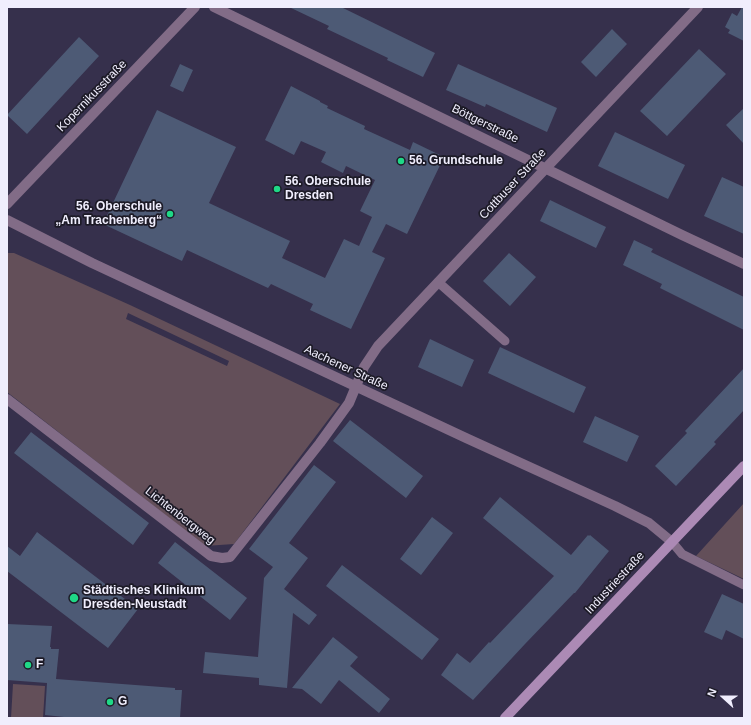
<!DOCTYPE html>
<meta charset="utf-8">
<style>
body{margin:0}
#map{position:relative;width:751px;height:725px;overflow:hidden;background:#36304c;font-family:Arial,sans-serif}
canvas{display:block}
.frame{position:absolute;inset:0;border:8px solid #f0eefd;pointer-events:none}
.north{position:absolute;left:703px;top:677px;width:40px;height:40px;-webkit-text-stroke:3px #1d1b27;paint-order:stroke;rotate:291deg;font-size:11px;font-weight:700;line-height:16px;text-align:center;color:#f0eefd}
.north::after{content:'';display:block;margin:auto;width:14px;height:18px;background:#f0eefd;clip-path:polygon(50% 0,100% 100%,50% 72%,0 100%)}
</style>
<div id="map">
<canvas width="751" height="725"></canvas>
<div class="frame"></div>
<div class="north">N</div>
</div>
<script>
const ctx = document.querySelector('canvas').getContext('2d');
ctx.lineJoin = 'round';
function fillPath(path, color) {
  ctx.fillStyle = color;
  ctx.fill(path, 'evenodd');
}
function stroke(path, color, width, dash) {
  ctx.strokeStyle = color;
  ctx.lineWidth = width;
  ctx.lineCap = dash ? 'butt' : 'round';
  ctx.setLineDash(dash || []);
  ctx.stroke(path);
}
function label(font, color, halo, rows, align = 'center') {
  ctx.font = font + ' Arial,sans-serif';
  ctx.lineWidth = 3.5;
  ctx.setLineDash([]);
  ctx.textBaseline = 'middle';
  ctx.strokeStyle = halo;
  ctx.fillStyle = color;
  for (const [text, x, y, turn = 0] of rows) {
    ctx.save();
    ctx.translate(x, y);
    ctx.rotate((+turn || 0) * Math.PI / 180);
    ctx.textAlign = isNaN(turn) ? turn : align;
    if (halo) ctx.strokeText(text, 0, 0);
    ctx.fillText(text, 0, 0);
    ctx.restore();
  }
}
const green = new Path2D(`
 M 7,253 L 14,253 L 130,305 L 340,404 L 234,544 L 205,546 L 7,392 ZM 128,313 L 229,361 L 227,366 L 126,319 Z
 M 744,503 L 744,579 L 696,556 Z
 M 13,684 L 45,686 L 43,718 L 11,718 Z`);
const building = new Path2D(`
 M 289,7 L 341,7 L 435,53 L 423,77 L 387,60 L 388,58 L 327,29 L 329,26 Z
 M 742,7 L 744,7 L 744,41 L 728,33 L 730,30 L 725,27 L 732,13 L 737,16 Z
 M 612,29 L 627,44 L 596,77 L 581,62 Z
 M 79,37 L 99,56 L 27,134 L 7,115 Z
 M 699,49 L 726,74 L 667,136 L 640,111 Z
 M 180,64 L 193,70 L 183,92 L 170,86 Z
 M 458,64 L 557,108 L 547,132 L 486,104 L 485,107 L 446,90 Z
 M 291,86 L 320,101 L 320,102 L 328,106 L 327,108 L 365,126 L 364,129 L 410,150 L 413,142 L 444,157 L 407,234 L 386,224 L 372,252 L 385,258 L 351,329 L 310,310 L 313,304 L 271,284 L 268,288 L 187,250 L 182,261 L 103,224 L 157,110 L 236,147 L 209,203 L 290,241 L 282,258 L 325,278 L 344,239 L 359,246 L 372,217 L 360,211 L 375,180 L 346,166 L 343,173 L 321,162 L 326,152 L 301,141 L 294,155 L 265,140 Z
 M 744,108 L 744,144 L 726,125 Z
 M 615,132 L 685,165 L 668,199 L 598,166 Z
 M 722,177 L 744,187 L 744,234 L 704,216 Z
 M 550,200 L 606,227 L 596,248 L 540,221 Z
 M 634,240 L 653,249 L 651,252 L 744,297 L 744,330 L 660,288 L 662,284 L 623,265 Z
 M 509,253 L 536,277 L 510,306 L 483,281 Z
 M 430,339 L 474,360 L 462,387 L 418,367 Z
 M 500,347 L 586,387 L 574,413 L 488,373 Z
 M 744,368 L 744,410 L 714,442 L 716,444 L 676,486 L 655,466 L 687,433 L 685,431 Z
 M 595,416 L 639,436 L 627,462 L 583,442 Z
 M 350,420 L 423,476 L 406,498 L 333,441 Z
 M 31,432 L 149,523 L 133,545 L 14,453 Z
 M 314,465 L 336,482 L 289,543 L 308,558 L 284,589 L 317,615 L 309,625 L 293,613 L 287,688 L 259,685 L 259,678 L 203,673 L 205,652 L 258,657 L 264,578 L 273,567 L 249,549 Z
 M 500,497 L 571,555 L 588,535 L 589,536 L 590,535 L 609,551 L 575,593 L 574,593 L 525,644 L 473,700 L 441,675 L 457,653 L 470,663 L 489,642 L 490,643 L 554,576 L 483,518 Z
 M 432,517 L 453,533 L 421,575 L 400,559 Z
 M 37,532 L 138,609 L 108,648 L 7,571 L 7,546 L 20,556 Z
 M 175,542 L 247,598 L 230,620 L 158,563 Z
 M 342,565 L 439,639 L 422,660 L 326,586 Z
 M 722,594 L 744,604 L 744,639 L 726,630 L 722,640 L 704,632 Z
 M 7,624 L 52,626 L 50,647 L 51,647 L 51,649 L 59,649 L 56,679 L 175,688 L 175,690 L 182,690 L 180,718 L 64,718 L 64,717 L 45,715 L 47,683 L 7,680 Z
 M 333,637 L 358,657 L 350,666 L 390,699 L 379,713 L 339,680 L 321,704 L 302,689 L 292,688 Z`);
const lane = new Path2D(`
 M 438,282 L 505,341
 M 672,542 L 682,554 L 744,585`);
const street = new Path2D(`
 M 214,7 L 682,235 L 744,264
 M 7,204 L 195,7
 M 7,220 L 92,263 L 466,438 L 615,506 L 649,523 L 672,542
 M 7,399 L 211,556 L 222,558 L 230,557 L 320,443 L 349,403 L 364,367 L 378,346 L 698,7`);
const secondary = new Path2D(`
 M 505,718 L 744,466`);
const markers = [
 [401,161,4,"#1fd887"],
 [277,189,4,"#1fd887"],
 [170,214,4,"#1fd887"],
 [74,598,5,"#1fd887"],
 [28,665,4,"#1fd887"],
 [110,702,4,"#1fd887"]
];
const streetNames = [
 ["Kopernikusstraße",92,96,-46],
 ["Böttgerstraße",485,124,26],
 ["Cottbuser Straße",513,184,-47],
 ["Aachener Straße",346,368,25],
 ["Lichtenbergweg",180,516,38],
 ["Industriestraße",615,583,-47]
];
const poiNames = [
 ["56. Grundschule",409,161],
 ["56. Oberschule",285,182],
 ["Dresden",285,196],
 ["56. Oberschule",162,207,"right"],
 ["„Am Trachenberg“",162,221,"right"],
 ["Städtisches Klinikum",83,591],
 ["Dresden-Neustadt",83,605],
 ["F",36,665],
 ["G",118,702]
];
fillPath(green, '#634f59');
fillPath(building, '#4d5a75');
stroke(lane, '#826c87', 9);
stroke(street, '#826c87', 10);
stroke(secondary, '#ac8ab5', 10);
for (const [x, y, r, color] of markers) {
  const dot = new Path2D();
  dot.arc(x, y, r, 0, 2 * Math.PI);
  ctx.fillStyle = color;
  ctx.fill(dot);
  stroke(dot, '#1d1b27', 1.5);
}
label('12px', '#f0eefd', '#1d1b27', streetNames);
label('bold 12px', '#f0eefd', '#1d1b27', poiNames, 'left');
</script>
